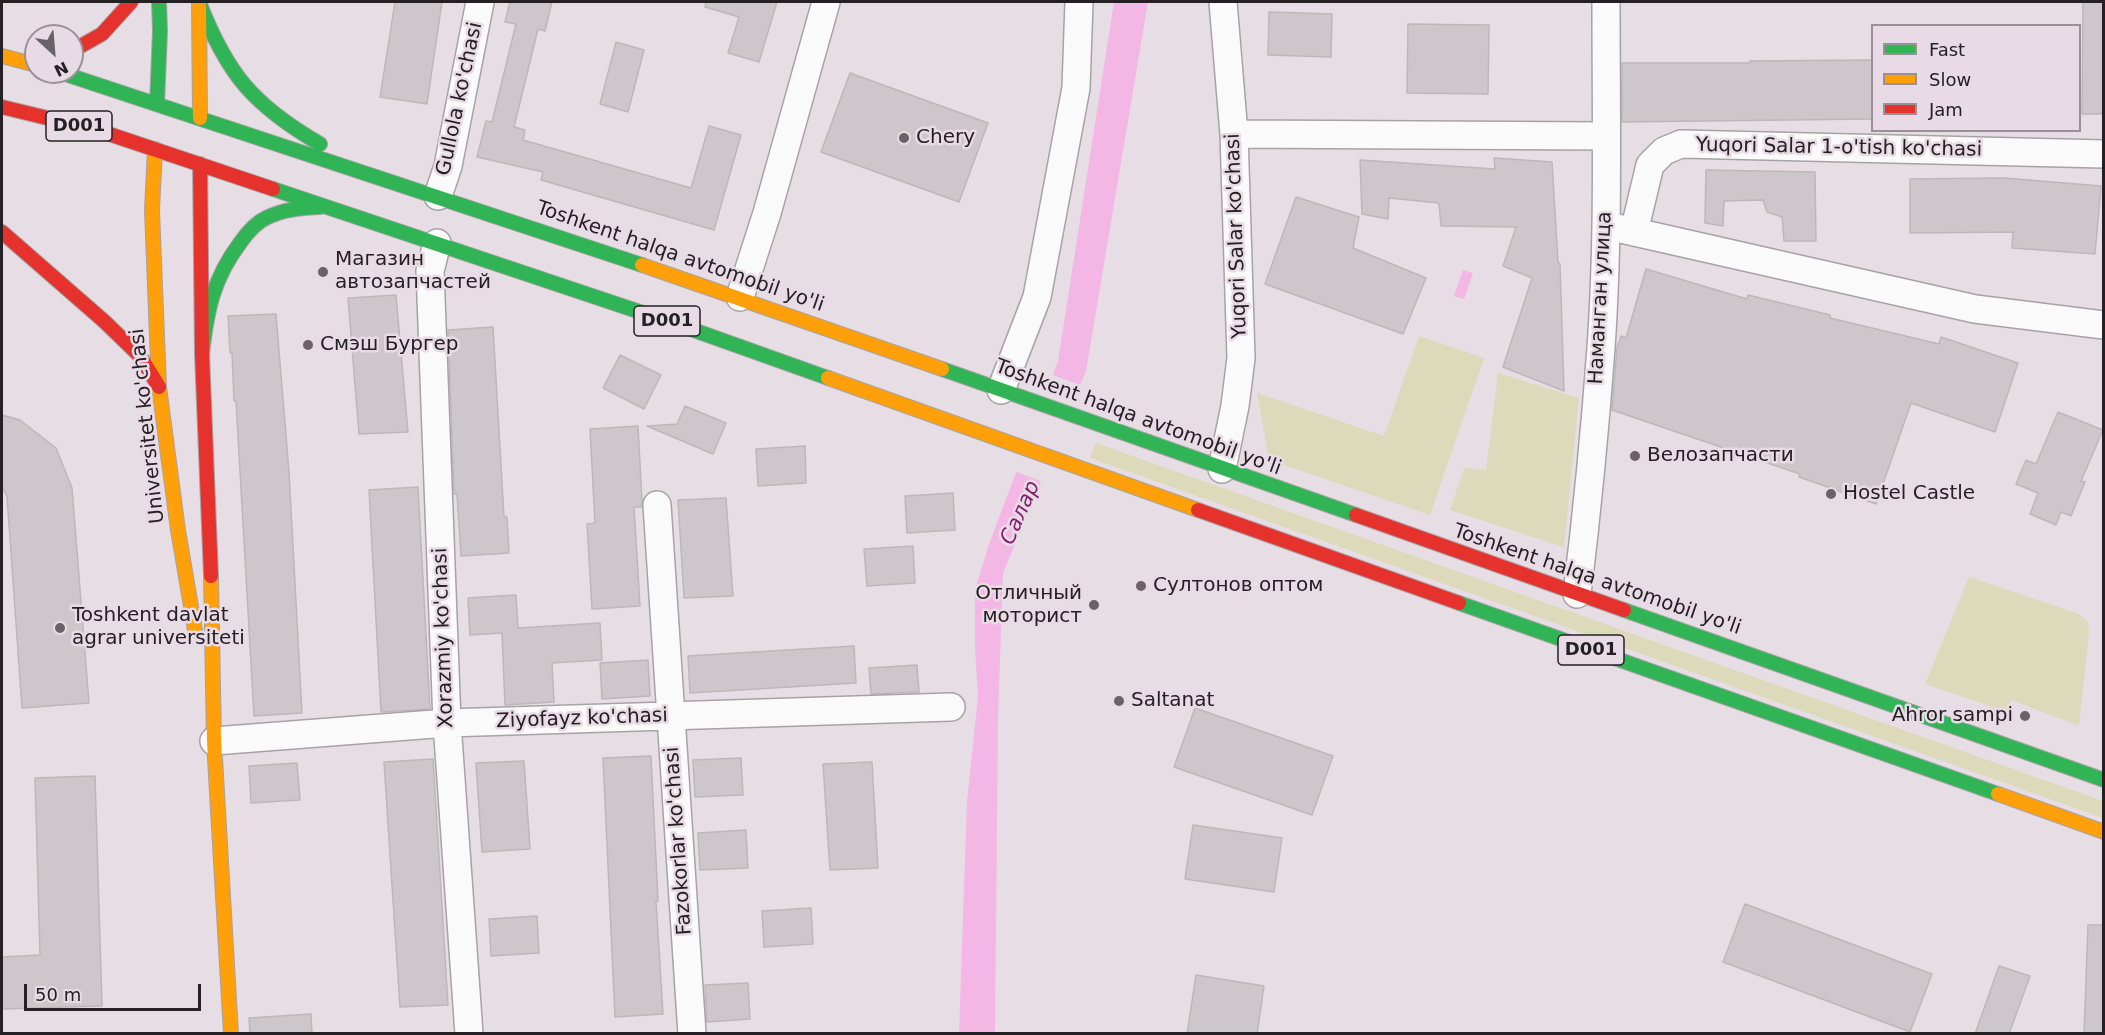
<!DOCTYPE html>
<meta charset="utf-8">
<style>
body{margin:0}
#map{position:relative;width:2105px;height:1035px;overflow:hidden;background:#e6dee4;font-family:"DejaVu Sans",sans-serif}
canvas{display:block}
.frame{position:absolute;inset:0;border:3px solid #252024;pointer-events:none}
.legend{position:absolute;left:1871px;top:24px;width:210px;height:108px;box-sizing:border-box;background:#e9dbe5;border:2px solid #9b9098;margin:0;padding:8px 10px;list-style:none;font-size:18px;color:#252024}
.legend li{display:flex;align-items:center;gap:12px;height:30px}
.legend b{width:30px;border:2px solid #9b9098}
.north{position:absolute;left:24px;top:24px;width:60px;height:60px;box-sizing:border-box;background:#e9dbe5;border:2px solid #9b9098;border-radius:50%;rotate:154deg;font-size:16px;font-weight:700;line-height:24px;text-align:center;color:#252024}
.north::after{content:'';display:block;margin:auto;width:21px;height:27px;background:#696267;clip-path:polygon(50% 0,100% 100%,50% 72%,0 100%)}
.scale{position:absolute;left:24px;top:984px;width:177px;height:27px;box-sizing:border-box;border:3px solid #252024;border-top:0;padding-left:8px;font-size:18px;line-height:21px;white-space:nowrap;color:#252024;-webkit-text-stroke:4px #e9dbe5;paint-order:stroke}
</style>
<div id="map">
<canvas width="2105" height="1035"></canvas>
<div class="frame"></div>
<ul class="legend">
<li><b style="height:8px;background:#30b455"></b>Fast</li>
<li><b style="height:8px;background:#ff9f0a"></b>Slow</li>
<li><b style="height:8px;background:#e5322d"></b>Jam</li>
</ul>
<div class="north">N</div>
<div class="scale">50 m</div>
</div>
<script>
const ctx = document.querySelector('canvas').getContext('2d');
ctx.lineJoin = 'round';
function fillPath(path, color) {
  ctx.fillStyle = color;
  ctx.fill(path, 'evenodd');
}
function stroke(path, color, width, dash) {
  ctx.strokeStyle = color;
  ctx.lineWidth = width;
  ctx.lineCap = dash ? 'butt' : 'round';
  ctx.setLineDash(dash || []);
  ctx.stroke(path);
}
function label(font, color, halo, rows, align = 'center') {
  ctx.font = font + ' "DejaVu Sans",sans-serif';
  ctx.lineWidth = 5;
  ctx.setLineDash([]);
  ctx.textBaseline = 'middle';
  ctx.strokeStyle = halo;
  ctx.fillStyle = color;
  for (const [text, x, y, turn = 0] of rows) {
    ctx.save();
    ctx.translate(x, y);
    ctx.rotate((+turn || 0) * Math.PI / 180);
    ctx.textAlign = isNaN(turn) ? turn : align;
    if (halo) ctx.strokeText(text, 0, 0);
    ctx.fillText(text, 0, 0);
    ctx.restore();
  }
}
const green = new Path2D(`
 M 1419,336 L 1484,358 L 1430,515 L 1269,460 L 1257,393 L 1384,436 Z
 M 1498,373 L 1579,398 L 1564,547 L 1450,510 L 1464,468 L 1486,470 Z
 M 1096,443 L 2103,801 L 2103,818 L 1090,458 Z
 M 1969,577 L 2079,614 L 2088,622 L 2089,632 L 2079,726 L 2011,700 L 2007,712 L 1925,684 Z`);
const water = new Path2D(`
 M 1114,2 L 1148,2 L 1086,371 L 1003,573 L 998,717 L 995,1033 L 959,1034 L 967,801 L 978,697 L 975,648 L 975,590 L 988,547 L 1058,361 Z
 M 1463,270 L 1473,273 L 1464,299 L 1454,296 Z`);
const pier = new Path2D(`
 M 1050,374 L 1083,386 L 1043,482 L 1014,471 Z`);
const building = new Path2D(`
 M 395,2 L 442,2 L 427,104 L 380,97 Z
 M 510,2 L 552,2 L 545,31 L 538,29 L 514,127 L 525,130 L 523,140 L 691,188 L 709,126 L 741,135 L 714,230 L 541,180 L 543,172 L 477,157 L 486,121 L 492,122 L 516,24 L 505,22 Z
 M 706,2 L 777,2 L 759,62 L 728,53 L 739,17 L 705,7 Z
 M 2083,2 L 2103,2 L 2103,114 L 2082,114 Z
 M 1269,12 L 1332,14 L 1331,57 L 1268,55 Z
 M 1408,24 L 1489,25 L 1488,94 L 1407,93 Z
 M 616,42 L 644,50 L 628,112 L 600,104 Z
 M 1872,60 L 1872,119 L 1622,122 L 1622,63 L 1750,63 L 1750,61 Z
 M 850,73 L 988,123 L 959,202 L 821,152 Z
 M 1494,158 L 1552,162 L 1558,262 L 1560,264 L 1564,391 L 1503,367 L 1532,278 L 1503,266 L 1516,227 L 1441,226 L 1439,203 L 1389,198 L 1388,219 L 1362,214 L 1360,160 L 1495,169 Z
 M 1706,170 L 1815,172 L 1816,241 L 1784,241 L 1782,217 L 1767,212 L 1763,200 L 1724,201 L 1723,226 L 1705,223 Z
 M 2004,178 L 2101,186 L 2095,254 L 2012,248 L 2013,232 L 1910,233 L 1910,179 Z
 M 1296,197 L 1359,217 L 1353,248 L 1426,278 L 1403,334 L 1265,284 Z
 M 1646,269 L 1747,299 L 1748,295 L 1830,315 L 1830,318 L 1939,344 L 1941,337 L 2018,363 L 1995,432 L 1911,403 L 1876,504 L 1799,477 L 1800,474 L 1612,410 L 1617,348 L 1621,336 L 1626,338 Z
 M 396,295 L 408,432 L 359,434 L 348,298 Z
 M 276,314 L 289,472 L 302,713 L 254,716 L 236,401 L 234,401 L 232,353 L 230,353 L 228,316 Z
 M 493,327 L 504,517 L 507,517 L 509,553 L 461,556 L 457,494 L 454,494 L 448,330 Z
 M 620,355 L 661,375 L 644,409 L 603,388 Z
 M 685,406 L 726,423 L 713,454 L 647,426 L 677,424 Z
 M 2058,412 L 2103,430 L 2081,481 L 2085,482 L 2071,516 L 2061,512 L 2056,525 L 2030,514 L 2038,493 L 2016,484 L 2026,460 L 2036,464 Z
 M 2,415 L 20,420 L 56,448 L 72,488 L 89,703 L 22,708 L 7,496 L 2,487 Z
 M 638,426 L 642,501 L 641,507 L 634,507 L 640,606 L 592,609 L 587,524 L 595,523 L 590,429 Z
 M 805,446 L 806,483 L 758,486 L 756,449 Z
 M 418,487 L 430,709 L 381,712 L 369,490 Z
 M 953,493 L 955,530 L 907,533 L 905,496 Z
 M 726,498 L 733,596 L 684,598 L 678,500 Z
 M 913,546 L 915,583 L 867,586 L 864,549 Z
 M 516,595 L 518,628 L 600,623 L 602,660 L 552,663 L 554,702 L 505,705 L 502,633 L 470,635 L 468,598 Z
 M 854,646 L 856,683 L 690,693 L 688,656 Z
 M 648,660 L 650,696 L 602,699 L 600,663 Z
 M 917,665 L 919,692 L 871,694 L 869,668 Z
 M 1195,708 L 1333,756 L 1312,815 L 1174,767 Z
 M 651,756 L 658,901 L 656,901 L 663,1014 L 615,1017 L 603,758 Z
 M 741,758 L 743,795 L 695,797 L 693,760 Z
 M 433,759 L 448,1005 L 400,1007 L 384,762 Z
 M 524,761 L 530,849 L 482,852 L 476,763 Z
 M 872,762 L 878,868 L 830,870 L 823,764 Z
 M 297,763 L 300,800 L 251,803 L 249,766 Z
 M 95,776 L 102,1006 L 2,1009 L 2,957 L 40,955 L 35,778 Z
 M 1193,825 L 1282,838 L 1274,892 L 1185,879 Z
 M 746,830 L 748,868 L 700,870 L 698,833 Z
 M 1745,904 L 1932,974 L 1910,1032 L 1723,962 Z
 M 811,908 L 813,944 L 764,947 L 762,911 Z
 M 537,916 L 539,953 L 491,956 L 489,919 Z
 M 2088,925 L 2103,925 L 2103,1034 L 2084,1034 Z
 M 1999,966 L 2030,976 L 2009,1034 L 1975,1034 Z
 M 1196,975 L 1264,986 L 1257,1034 L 1187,1034 Z
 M 748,983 L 750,1019 L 707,1022 L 705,985 Z
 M 311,1014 L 312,1034 L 250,1034 L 249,1018 Z`);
const street = new Path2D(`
 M 1234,134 L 1606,136
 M 438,196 L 448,166 L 480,2
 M 1617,228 L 1975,309 L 2104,325
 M 1634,232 L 1650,165 L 1664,151 L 1681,144 L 2104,154
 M 437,243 L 430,271 L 447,723 L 469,1034
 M 740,297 L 767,213 L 826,2
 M 1001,390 L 1037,297 L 1076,88 L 1079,2
 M 1222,469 L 1235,406 L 1241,358 L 1234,134 L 1223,2
 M 657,505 L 692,1034
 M 1577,594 C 1587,512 1595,430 1601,348 C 1609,233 1606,117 1606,2
 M 214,741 L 447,723 L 951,707`);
const fast = new Path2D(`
 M 199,2 C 227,74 253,105 320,144
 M 59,72 L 642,265
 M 157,104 L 160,31 L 159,2
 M 273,189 L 685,327 L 828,378
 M 202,354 C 207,310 213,279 240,243 C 247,233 255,223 266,218 C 283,209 302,208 320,207
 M 942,369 L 1356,515
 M 1459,603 L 1998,794
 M 1624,610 L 2104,780`);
const slow = new Path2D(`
 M 199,2 L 200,118
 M 2,56 L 36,65
 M 155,149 L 152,210 L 159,387 L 178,530 L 195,630
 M 642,265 L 942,369
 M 828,378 L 1198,510
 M 211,576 L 214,741 L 231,1034
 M 1998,794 L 2104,832`);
const jam = new Path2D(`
 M 72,51 L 102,34 L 131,2
 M 2,107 L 97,130 L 273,189
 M 200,164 L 202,354 L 211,576
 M 2,232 L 105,322 L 140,356 L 159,387
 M 1198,510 L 1459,603
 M 1356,515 L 1624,610`);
const markers = [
 [904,138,6,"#696267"],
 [323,272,6,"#696267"],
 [308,345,6,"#696267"],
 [1635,456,6,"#696267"],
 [1831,494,6,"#696267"],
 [1141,586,6,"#696267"],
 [1094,605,6,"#696267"],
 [60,628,6,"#696267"],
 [1119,701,6,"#696267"],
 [2025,716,6,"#696267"]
];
const shields = [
 [79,126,66],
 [667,321,66],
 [1591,650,66]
];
const shieldNames = [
 ["D001",79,126],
 ["D001",667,321],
 ["D001",1591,650]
];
const streetNames = [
 ["Gullola ko'chasi",460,99,-78],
 ["Yuqori Salar 1-o'tish ko'chasi",1839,148,1],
 ["Yuqori Salar ko'chasi",1237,236,-92],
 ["Toshkent halqa avtomobil yo'li",680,257,19],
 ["Наманган улица",1601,298,-87],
 ["Toshkent halqa avtomobil yo'li",1138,418,20],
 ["Universitet ko'chasi",148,426,-96],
 ["Toshkent halqa avtomobil yo'li",1597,580,19],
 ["Xorazmiy ko'chasi",444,638,-92],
 ["Ziyofayz ko'chasi",582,719,-2],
 ["Fazokorlar ko'chasi",679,841,-94]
];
const poiNames = [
 ["Chery",916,138],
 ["Магазин",335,260],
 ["автозапчастей",335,283],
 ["Смэш Бургер",320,345],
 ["Велозапчасти",1647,456],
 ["Hostel Castle",1843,494],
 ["Султонов оптом",1153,586],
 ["Отличный",1082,594,"right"],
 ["моторист",1082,617,"right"],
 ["Toshkent davlat",72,616],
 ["agrar universiteti",72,639],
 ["Saltanat",1131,701],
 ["Ahror sampi",2013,716,"right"]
];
const waterNames = [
 ["Салар",1021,513,-66]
];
fillPath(green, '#dcdaba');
fillPath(water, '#f4b6e5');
fillPath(pier, '#e6dee4');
fillPath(building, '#cdc7cb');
stroke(building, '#bdb7bb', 1.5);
stroke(street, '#a7a2a6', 30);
stroke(fast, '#a7a2a6', 16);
stroke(slow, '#a7a2a6', 16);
stroke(jam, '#a7a2a6', 16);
stroke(street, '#fbfafb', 27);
stroke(fast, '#30b455', 14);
stroke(slow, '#ff9f0a', 14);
stroke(jam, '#e5322d', 14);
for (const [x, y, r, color] of markers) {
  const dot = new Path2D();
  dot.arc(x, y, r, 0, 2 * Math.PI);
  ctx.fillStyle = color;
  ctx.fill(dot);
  stroke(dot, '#e9dbe5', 2);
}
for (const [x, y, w] of shields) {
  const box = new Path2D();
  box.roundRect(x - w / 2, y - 15, w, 30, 4.5);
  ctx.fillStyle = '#e9dbe5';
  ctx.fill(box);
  stroke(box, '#252024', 1.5);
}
label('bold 18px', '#252024', null, shieldNames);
label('20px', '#252024', '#e9dbe5', streetNames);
label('20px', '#252024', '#e9dbe5', poiNames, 'left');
label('italic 21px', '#80206f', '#e9dbe5', waterNames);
</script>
